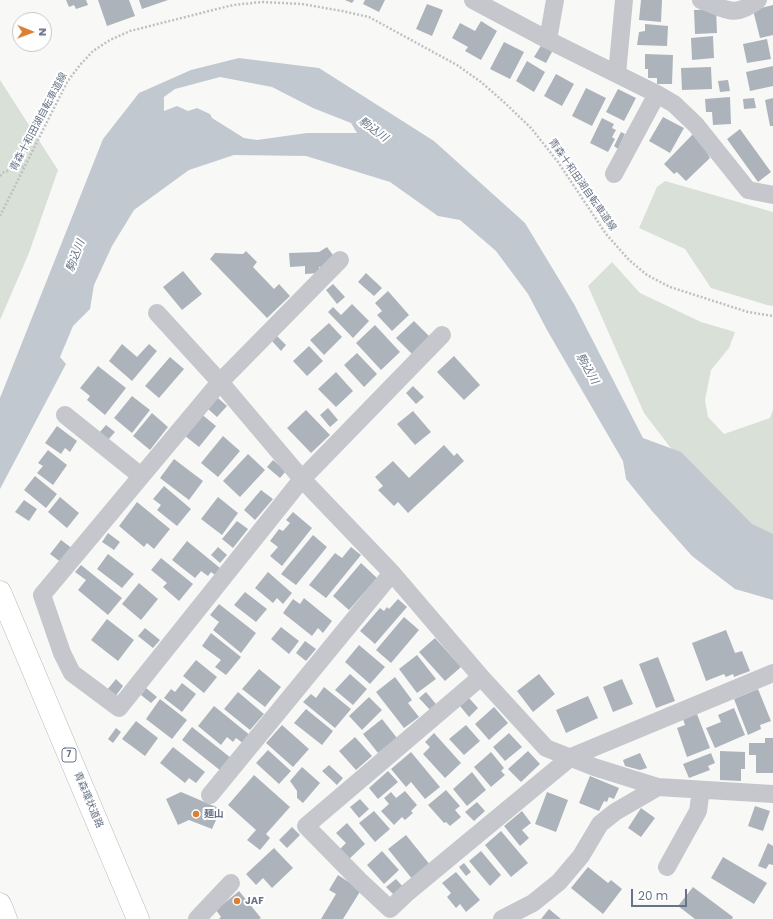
<!DOCTYPE html>
<meta charset="utf-8">
<style>
body{margin:0}
#map{position:relative;width:773px;height:919px;overflow:hidden;background:#f8f9f7;font-family:Poppins,sans-serif}
canvas{display:block}
.north{position:absolute;left:12px;top:12px;width:40px;height:40px;box-sizing:border-box;background:#fff;border:1px solid #c3c7cf;border-radius:50%;rotate:91deg;font-size:11px;font-weight:700;line-height:16px;text-align:center;color:#697387}
.north::after{content:'';display:block;margin:auto;width:14px;height:18px;background:#dd7f33;clip-path:polygon(50% 0,100% 100%,50% 72%,0 100%)}
.scale{position:absolute;left:631px;top:889px;width:56px;height:18px;box-sizing:border-box;border:2px solid #697387;border-top:0;padding-left:5px;font-size:12px;line-height:14px;white-space:nowrap;color:#697387;-webkit-text-stroke:3px #fff;paint-order:stroke}
</style>
<div id="map">
<canvas width="773" height="919"></canvas>
<div class="north">N</div>
<div class="scale">20 m</div>
</div>
<script>
const ctx = document.querySelector('canvas').getContext('2d');
ctx.lineJoin = 'round';
function fillPath(path, color) {
  ctx.fillStyle = color;
  ctx.fill(path, 'evenodd');
}
function stroke(path, color, width, dash) {
  ctx.strokeStyle = color;
  ctx.lineWidth = width;
  ctx.lineCap = dash ? 'butt' : 'round';
  ctx.setLineDash(dash || []);
  ctx.stroke(path);
}
function label(font, color, halo, rows, align = 'center') {
  ctx.font = font + ' Poppins,"Noto Sans JP",sans-serif';
  ctx.lineWidth = 4;
  ctx.setLineDash([]);
  ctx.textBaseline = 'middle';
  ctx.strokeStyle = halo;
  ctx.fillStyle = color;
  for (const [text, x, y, turn = 0] of rows) {
    ctx.save();
    ctx.translate(x, y);
    ctx.rotate((+turn || 0) * Math.PI / 180);
    ctx.textAlign = isNaN(turn) ? turn : align;
    if (halo) ctx.strokeText(text, 0, 0);
    ctx.fillText(text, 0, 0);
    ctx.restore();
  }
}
const green = new Path2D(`
 M 0,80 L 58,170 L 29,253 L 0,320 Z
 M 665,181 L 773,212 L 773,306 L 767,305 L 711,288 L 685,249 L 639,228 L 657,187 Z
 M 612,262 L 640,293 L 701,322 L 735,332 L 729,348 L 711,370 L 705,400 L 708,417 L 724,434 L 770,418 L 773,410 L 773,542 L 722,515 L 644,413 L 588,286 Z`);
const water = new Path2D(`
 M 239,58 L 319,68 L 434,141 L 525,223 L 574,304 L 643,438 L 681,452 L 752,524 L 773,534 L 773,600 L 735,589 L 692,556 L 652,511 L 626,479 L 623,461 L 547,330 L 528,294 L 496,251 L 460,220 L 438,216 L 390,182 L 306,156 L 234,155 L 189,170 L 134,210 L 112,246 L 94,285 L 90,309 L 73,326 L 60,357 L 66,364 L 0,489 L 0,398 L 103,139 L 139,93 L 191,70 ZM 220,77 L 272,87 L 313,108 L 351,123 L 357,133 L 307,133 L 257,140 L 244,138 L 212,118 L 210,114 L 197,108 L 188,111 L 177,106 L 164,111 L 164,97 L 175,89 Z`);
const building = new Path2D(`
 M 66,0 L 86,0 L 88,5 L 76,9 L 74,5 L 69,7 Z
 M 98,0 L 129,0 L 135,16 L 107,26 Z
 M 139,0 L 168,0 L 142,9 Z
 M 345,0 L 354,0 L 352,3 Z
 M 365,0 L 385,0 L 379,12 L 363,4 Z
 M 641,0 L 662,0 L 661,22 L 639,20 Z
 M 427,4 L 443,10 L 432,36 L 416,29 Z
 M 773,5 L 773,35 L 760,38 L 753,10 Z
 M 716,9 L 717,33 L 695,34 L 694,10 Z
 M 481,21 L 497,31 L 481,60 L 465,51 L 468,47 L 452,38 L 460,23 L 475,31 Z
 M 645,24 L 668,26 L 667,46 L 637,45 L 639,32 L 645,31 Z
 M 713,36 L 714,58 L 692,60 L 691,38 Z
 M 767,39 L 771,59 L 747,63 L 743,44 Z
 M 504,42 L 524,52 L 510,79 L 490,69 Z
 M 542,44 L 553,50 L 546,63 L 534,57 Z
 M 645,54 L 673,55 L 672,84 L 657,84 L 657,78 L 648,78 L 648,69 L 645,69 Z
 M 527,61 L 545,72 L 534,92 L 516,81 Z
 M 773,66 L 773,86 L 750,91 L 746,72 Z
 M 711,67 L 712,89 L 682,90 L 681,68 Z
 M 556,74 L 574,84 L 562,106 L 544,96 Z
 M 728,80 L 730,91 L 720,92 L 718,81 Z
 M 586,88 L 606,98 L 592,126 L 572,116 Z
 M 618,89 L 636,98 L 624,121 L 606,112 Z
 M 730,97 L 731,124 L 713,125 L 712,112 L 706,112 L 705,99 Z
 M 754,98 L 756,108 L 744,109 L 743,99 Z
 M 773,98 L 773,126 L 770,126 L 765,100 Z
 M 663,117 L 684,128 L 670,153 L 649,141 Z
 M 602,118 L 614,124 L 612,128 L 616,130 L 612,137 L 615,139 L 608,152 L 590,143 Z
 M 740,129 L 771,172 L 758,182 L 727,139 Z
 M 621,132 L 625,134 L 618,149 L 614,146 Z
 M 693,134 L 702,143 L 710,158 L 686,181 L 677,172 L 674,174 L 664,164 Z
 M 327,247 L 336,259 L 324,267 L 319,267 L 319,273 L 305,274 L 305,266 L 290,267 L 289,253 L 319,252 Z
 M 246,251 L 257,262 L 253,267 L 274,289 L 279,284 L 290,296 L 267,318 L 210,259 L 215,253 L 243,254 Z
 M 183,271 L 202,294 L 182,310 L 163,287 Z
 M 366,273 L 382,288 L 374,296 L 358,282 Z
 M 333,284 L 345,297 L 337,304 L 326,290 Z
 M 388,291 L 409,315 L 392,331 L 377,315 L 382,311 L 375,303 Z
 M 352,304 L 369,321 L 353,338 L 328,312 L 333,307 L 341,315 Z
 M 414,321 L 430,337 L 412,354 L 396,338 Z
 M 329,323 L 342,337 L 324,355 L 310,340 Z
 M 375,325 L 400,352 L 381,370 L 356,343 Z
 M 277,336 L 286,345 L 281,351 L 272,341 Z
 M 122,344 L 137,357 L 149,344 L 157,351 L 132,381 L 109,361 Z
 M 309,346 L 323,361 L 307,376 L 293,361 Z
 M 357,353 L 377,374 L 364,387 L 344,365 Z
 M 454,356 L 480,385 L 464,400 L 437,372 Z
 M 170,357 L 184,369 L 159,398 L 145,386 Z
 M 98,366 L 126,388 L 105,415 L 87,400 L 90,396 L 80,388 Z
 M 336,372 L 353,391 L 336,407 L 318,389 Z
 M 413,386 L 424,397 L 416,404 L 406,393 Z
 M 132,396 L 150,410 L 132,433 L 114,418 Z
 M 218,398 L 227,406 L 217,417 L 208,409 Z
 M 328,408 L 338,420 L 330,427 L 320,415 Z
 M 306,410 L 330,435 L 311,453 L 287,428 Z
 M 413,411 L 431,432 L 415,445 L 397,424 Z
 M 152,413 L 168,427 L 150,450 L 133,436 Z
 M 200,413 L 216,426 L 199,447 L 184,435 Z
 M 106,425 L 115,432 L 108,440 L 99,433 Z
 M 57,426 L 77,441 L 70,452 L 65,448 L 61,454 L 45,443 Z
 M 223,436 L 240,451 L 218,477 L 201,463 Z
 M 444,445 L 454,456 L 457,453 L 464,461 L 408,513 L 398,502 L 394,506 L 378,490 L 383,486 L 375,477 L 393,461 L 409,478 Z
 M 48,450 L 67,465 L 53,485 L 37,473 L 43,466 L 38,463 Z
 M 248,454 L 265,470 L 240,497 L 223,481 Z
 M 174,459 L 203,481 L 189,500 L 160,478 Z
 M 273,460 L 286,471 L 280,478 L 267,467 Z
 M 35,476 L 57,494 L 46,508 L 24,490 Z
 M 164,486 L 191,509 L 177,526 L 157,510 L 161,505 L 153,499 Z
 M 261,490 L 273,499 L 255,520 L 244,510 Z
 M 60,497 L 79,513 L 67,528 L 48,512 Z
 M 218,497 L 238,513 L 222,535 L 201,519 Z
 M 24,500 L 37,509 L 29,521 L 15,512 Z
 M 137,502 L 170,529 L 154,549 L 147,543 L 144,547 L 119,526 Z
 M 293,512 L 312,528 L 282,566 L 270,556 L 278,547 L 270,541 L 279,529 L 283,531 L 290,523 L 286,520 Z
 M 237,521 L 248,529 L 233,548 L 222,539 Z
 M 108,533 L 120,542 L 114,550 L 102,542 Z
 M 313,535 L 327,547 L 296,585 L 281,574 Z
 M 61,540 L 73,549 L 62,563 L 50,554 Z
 M 187,541 L 220,568 L 215,575 L 211,572 L 208,576 L 201,571 L 195,578 L 172,560 Z
 M 218,547 L 227,555 L 220,563 L 211,555 Z
 M 351,547 L 361,555 L 326,598 L 309,585 L 335,553 L 342,558 Z
 M 108,554 L 134,574 L 122,588 L 97,569 Z
 M 161,558 L 193,584 L 179,601 L 163,587 L 167,583 L 151,570 Z
 M 361,563 L 377,578 L 349,610 L 333,596 Z
 M 81,565 L 122,598 L 108,615 L 78,590 L 86,580 L 75,572 Z
 M 268,572 L 292,593 L 283,604 L 277,598 L 273,603 L 255,588 Z
 M 139,583 L 158,599 L 141,620 L 122,604 Z
 M 245,592 L 267,609 L 256,622 L 234,605 Z
 M 304,598 L 332,621 L 323,633 L 318,628 L 312,636 L 283,613 L 293,599 L 300,604 Z
 M 398,599 L 407,607 L 375,644 L 360,631 L 380,608 L 384,611 L 387,607 L 389,609 Z
 M 219,604 L 256,633 L 241,653 L 213,630 L 219,622 L 210,615 Z
 M 404,617 L 419,630 L 391,663 L 376,650 Z
 M 107,619 L 134,640 L 118,661 L 91,640 Z
 M 281,627 L 299,641 L 289,654 L 271,639 Z
 M 145,628 L 160,640 L 153,648 L 138,636 Z
 M 726,630 L 735,653 L 742,651 L 750,671 L 734,677 L 733,674 L 726,677 L 724,674 L 706,681 L 692,643 Z
 M 211,633 L 241,657 L 226,675 L 215,667 L 221,660 L 202,646 Z
 M 435,638 L 461,667 L 445,681 L 419,652 Z
 M 305,641 L 316,649 L 306,661 L 296,653 Z
 M 359,645 L 385,667 L 370,684 L 345,662 Z
 M 417,655 L 436,679 L 417,693 L 399,669 Z
 M 658,657 L 675,701 L 656,708 L 639,664 Z
 M 196,660 L 217,677 L 204,693 L 183,676 Z
 M 259,669 L 281,687 L 265,707 L 242,689 Z
 M 350,674 L 367,689 L 353,705 L 335,690 Z
 M 539,674 L 555,694 L 533,712 L 517,691 Z
 M 395,677 L 412,700 L 408,703 L 419,717 L 404,728 L 376,692 Z
 M 116,679 L 123,686 L 115,697 L 107,690 Z
 M 622,679 L 633,704 L 613,712 L 603,687 Z
 M 182,683 L 196,694 L 182,712 L 164,698 L 171,689 L 175,692 Z
 M 324,687 L 351,709 L 335,728 L 303,702 L 311,694 L 316,698 Z
 M 146,688 L 157,697 L 151,703 L 141,695 Z
 M 758,689 L 771,721 L 760,725 L 761,729 L 748,735 L 734,699 Z
 M 238,692 L 264,714 L 250,730 L 224,709 Z
 M 426,692 L 436,704 L 430,710 L 419,698 Z
 M 588,696 L 598,718 L 566,733 L 556,710 Z
 M 369,697 L 382,710 L 362,730 L 349,716 Z
 M 469,698 L 478,708 L 469,717 L 460,706 Z
 M 160,699 L 187,720 L 172,739 L 146,719 Z
 M 214,706 L 251,736 L 244,744 L 236,738 L 233,742 L 227,737 L 221,745 L 198,726 Z
 M 494,707 L 508,723 L 489,740 L 475,724 Z
 M 734,708 L 745,735 L 715,748 L 706,728 L 721,722 L 718,715 Z
 M 306,709 L 333,731 L 322,745 L 294,723 Z
 M 697,714 L 710,748 L 687,757 L 677,728 L 685,725 L 683,719 Z
 M 382,719 L 397,738 L 378,753 L 363,734 Z
 M 136,721 L 158,738 L 145,756 L 122,739 Z
 M 282,725 L 309,749 L 293,767 L 266,743 Z
 M 466,725 L 480,741 L 464,755 L 449,739 Z
 M 192,727 L 231,758 L 221,771 L 182,740 Z
 M 116,728 L 121,732 L 113,743 L 108,739 Z
 M 434,733 L 461,763 L 445,778 L 423,754 L 430,747 L 425,742 Z
 M 509,733 L 522,747 L 505,761 L 493,747 Z
 M 355,737 L 372,756 L 356,770 L 339,751 Z
 M 765,738 L 773,738 L 773,773 L 756,773 L 756,755 L 749,755 L 749,743 L 765,743 Z
 M 173,747 L 205,772 L 196,783 L 189,778 L 185,783 L 160,763 Z
 M 268,750 L 291,771 L 279,784 L 256,763 Z
 M 528,751 L 540,764 L 521,782 L 508,769 Z
 M 720,751 L 745,752 L 745,769 L 741,769 L 741,781 L 720,780 Z
 M 411,752 L 440,787 L 425,799 L 411,782 L 406,787 L 391,769 Z
 M 491,752 L 504,768 L 501,771 L 505,775 L 491,787 L 474,767 Z
 M 640,753 L 647,768 L 640,770 L 625,766 L 623,760 Z
 M 711,753 L 715,763 L 708,766 L 710,770 L 689,778 L 683,764 Z
 M 329,765 L 343,778 L 337,785 L 322,771 Z
 M 302,767 L 320,783 L 303,803 L 297,798 L 297,791 L 290,781 Z
 M 388,771 L 398,782 L 378,799 L 369,788 Z
 M 472,772 L 486,790 L 467,806 L 453,789 Z
 M 254,775 L 290,807 L 266,834 L 270,838 L 260,850 L 247,840 L 256,830 L 228,805 Z
 M 590,776 L 619,788 L 614,799 L 609,797 L 607,802 L 604,801 L 599,811 L 579,803 Z
 M 446,790 L 460,806 L 455,810 L 461,817 L 450,826 L 446,822 L 444,823 L 428,805 Z
 M 405,791 L 417,805 L 411,811 L 413,813 L 405,820 L 402,817 L 394,825 L 381,811 L 389,804 L 384,798 L 391,792 L 396,798 Z
 M 181,792 L 221,809 L 212,829 L 189,820 L 178,825 L 166,799 Z
 M 547,792 L 568,800 L 556,832 L 535,824 Z
 M 360,799 L 369,809 L 359,818 L 350,807 Z
 M 477,802 L 485,811 L 474,821 L 465,812 Z
 M 755,806 L 770,811 L 763,831 L 748,826 Z
 M 641,808 L 655,818 L 641,837 L 628,828 Z
 M 374,811 L 390,829 L 375,842 L 359,823 Z
 M 522,811 L 531,823 L 522,830 L 529,838 L 520,846 L 504,826 Z
 M 347,823 L 365,844 L 347,861 L 338,851 L 346,843 L 336,833 Z
 M 292,827 L 300,835 L 287,848 L 279,840 Z
 M 501,831 L 528,863 L 511,877 L 485,845 Z
 M 406,835 L 431,866 L 413,880 L 388,849 Z
 M 768,843 L 773,846 L 773,865 L 769,864 L 766,869 L 758,866 Z
 M 274,848 L 293,868 L 272,888 L 263,878 L 256,885 L 246,874 Z
 M 382,851 L 399,870 L 384,884 L 367,865 Z
 M 481,851 L 501,875 L 490,886 L 469,861 Z
 M 723,857 L 767,883 L 754,904 L 711,878 Z
 M 464,863 L 471,872 L 466,876 L 459,867 Z
 M 588,867 L 608,883 L 611,880 L 622,889 L 603,914 L 571,888 Z
 M 456,872 L 480,900 L 466,912 L 460,904 L 456,908 L 447,897 L 451,893 L 442,883 Z
 M 338,875 L 361,890 L 343,919 L 321,919 L 336,894 L 329,890 Z
 M 396,879 L 404,888 L 395,896 L 386,887 Z
 M 693,887 L 733,917 L 732,919 L 695,919 L 678,906 Z
 M 239,891 L 261,918 L 259,919 L 219,919 L 221,917 L 216,910 Z
 M 549,909 L 561,919 L 541,919 Z`);
const path = new Path2D(`
 M 0,176 L 4,172 L 25,166
 M 0,216 L 67,82 L 80,65 L 93,51 L 110,40 L 130,31 L 233,5 L 262,2 L 302,4 L 342,11 L 369,17 L 457,65 L 481,82 L 505,103 L 531,128 L 558,162 L 606,234 L 629,260 L 647,275 L 670,287 L 748,312 L 773,316`);
const minor = new Path2D(`
 M 473,0 L 548,40 L 657,94 L 674,104 L 696,125 L 748,190 L 773,195
 M 701,0 C 726,9 734,19 758,0
 M 548,40 L 555,0
 M 617,74 L 624,0
 M 614,174 L 657,94
 M 157,313 L 220,382 L 340,260
 M 442,335 L 302,479 L 119,708 L 72,673 L 62,653 L 42,595 L 220,382 L 302,479 L 392,573 L 481,677 L 546,748 L 594,767 L 658,787 L 773,794
 M 65,415 L 141,476
 M 481,677 L 306,826 L 360,881 L 390,909 L 408,892 L 571,757 L 773,673
 M 210,795 L 392,573
 M 667,867 L 698,811 L 701,790
 M 197,919 L 231,883
 M 502,919 L 533,903 L 559,882 L 581,856 L 600,824 L 615,812 L 658,787`);
const highway = new Path2D(`
 M 0,592 L 138,919
 M 0,904 L 6,919`);
const markers = [
 [196,814,4,"#dd7f33"],
 [237,901,4,"#dd7f33"]
];
const shields = [
 [69,755,14]
];
const shieldNames = [
 ["7",69,755]
];
const streetNames = [
 ["青森十和田湖自転車道線",39,122,-62],
 ["青森十和田湖自転車道線",582,185,55],
 ["青森環状道路",88,800,67]
];
const poiNames = [
 ["麺山",204,814],
 ["JAF",245,901]
];
const waterNames = [
 ["駒込川",373,130,36],
 ["駒込川",76,256,-69],
 ["駒込川",587,369,60]
];
fillPath(green, '#d9e0d8');
fillPath(water, '#c2c8cf');
fillPath(building, '#adb3bb');
stroke(highway, '#b8babe', 23);
stroke(path, '#bfc0c3', 2.5, [2, 2]);
stroke(minor, '#c5c7cc', 18);
stroke(highway, '#fff', 22);
for (const [x, y, r, color] of markers) {
  const dot = new Path2D();
  dot.arc(x, y, r, 0, 2 * Math.PI);
  ctx.fillStyle = color;
  ctx.fill(dot);
  stroke(dot, '#fff', 1.5);
}
for (const [x, y, w] of shields) {
  const box = new Path2D();
  box.roundRect(x - w / 2, y - 7, w, 14, 3);
  ctx.fillStyle = '#fff';
  ctx.fill(box);
  stroke(box, '#697387', 1);
}
label('bold 9px', '#697387', null, shieldNames);
label('10px', '#697387', '#fff', streetNames);
label('bold 10px', '#697387', '#fff', poiNames, 'left');
label('italic 11px', '#657382', '#fff', waterNames);
</script>
